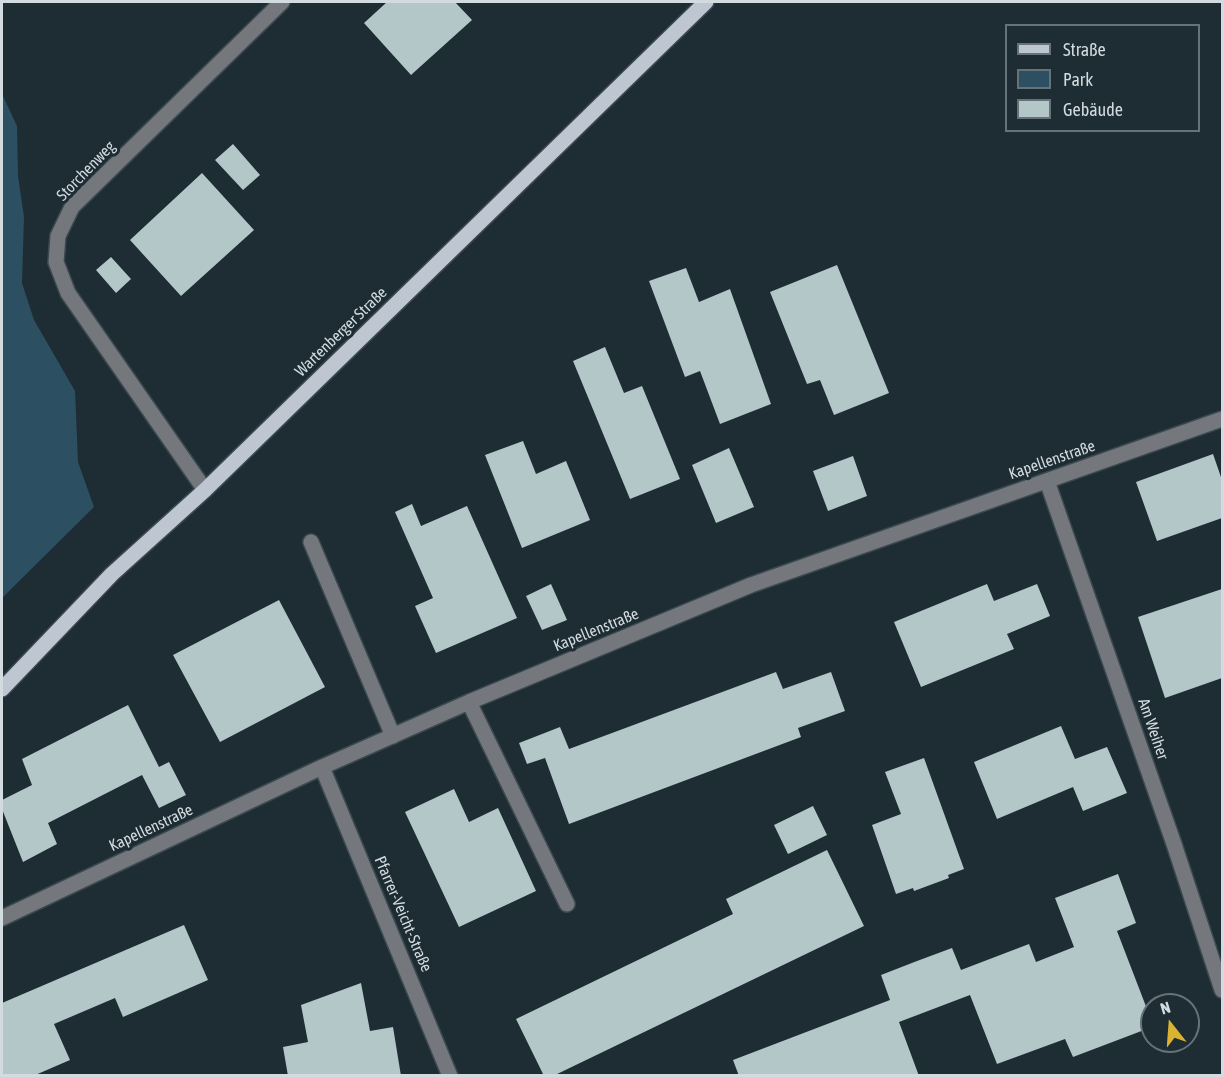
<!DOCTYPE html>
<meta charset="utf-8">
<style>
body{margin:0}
#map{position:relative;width:1224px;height:1077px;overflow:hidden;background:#1e2c33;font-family:"Asap Condensed",sans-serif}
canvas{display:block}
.frame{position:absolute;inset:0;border:3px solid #d2dbdf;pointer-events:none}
.legend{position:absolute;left:1005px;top:24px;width:195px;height:108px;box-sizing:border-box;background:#1e2c33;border:2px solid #667278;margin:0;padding:8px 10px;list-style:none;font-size:18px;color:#d2dbdf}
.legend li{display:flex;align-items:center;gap:12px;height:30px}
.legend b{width:30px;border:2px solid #667278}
.north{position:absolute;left:1140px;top:993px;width:60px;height:60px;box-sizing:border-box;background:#1e2c33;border:2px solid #667278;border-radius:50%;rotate:343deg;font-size:16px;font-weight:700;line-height:24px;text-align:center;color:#d2dbdf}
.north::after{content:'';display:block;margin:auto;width:21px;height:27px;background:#dab333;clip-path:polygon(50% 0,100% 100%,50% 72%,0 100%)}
</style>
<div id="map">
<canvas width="1224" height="1077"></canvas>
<div class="frame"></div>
<ul class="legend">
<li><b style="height:8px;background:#bec6d2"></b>Straße</li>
<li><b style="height:16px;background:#2c5061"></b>Park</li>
<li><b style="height:16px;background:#b3c7c8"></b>Gebäude</li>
</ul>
<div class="north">N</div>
</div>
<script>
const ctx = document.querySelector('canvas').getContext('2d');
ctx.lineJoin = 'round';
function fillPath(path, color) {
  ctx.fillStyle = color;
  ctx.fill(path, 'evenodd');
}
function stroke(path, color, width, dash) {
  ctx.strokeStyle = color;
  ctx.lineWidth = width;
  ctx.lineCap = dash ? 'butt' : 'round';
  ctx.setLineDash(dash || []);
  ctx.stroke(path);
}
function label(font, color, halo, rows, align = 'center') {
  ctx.font = font + ' "Asap Condensed",sans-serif';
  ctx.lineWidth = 6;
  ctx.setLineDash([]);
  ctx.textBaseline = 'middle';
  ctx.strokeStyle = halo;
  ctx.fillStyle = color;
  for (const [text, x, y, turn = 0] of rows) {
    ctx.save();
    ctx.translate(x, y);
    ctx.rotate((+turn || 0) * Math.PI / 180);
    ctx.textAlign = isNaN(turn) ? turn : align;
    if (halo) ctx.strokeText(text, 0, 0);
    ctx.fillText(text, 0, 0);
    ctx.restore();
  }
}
const green = new Path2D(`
 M 2,94 L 17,126 L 18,176 L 24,217 L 22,283 L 34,320 L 75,391 L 78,462 L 94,507 L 2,598 Z`);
const building = new Path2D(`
 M 387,2 L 455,2 L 472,20 L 411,75 L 364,23 Z
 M 233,144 L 260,175 L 243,190 L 215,160 Z
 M 202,173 L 254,230 L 181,296 L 130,240 Z
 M 111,257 L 131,279 L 116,293 L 96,270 Z
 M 837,265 L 889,393 L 834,415 L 820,380 L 807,384 L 770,292 Z
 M 686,268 L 699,302 L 730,289 L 771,404 L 720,424 L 700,371 L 685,377 L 649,281 Z
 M 605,347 L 624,393 L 642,386 L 680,479 L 630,499 L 573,361 Z
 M 523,441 L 536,474 L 566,461 L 590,520 L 522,548 L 485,455 Z
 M 729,448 L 754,507 L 716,523 L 692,465 Z
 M 1213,454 L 1222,480 L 1222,518 L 1157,541 L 1136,482 Z
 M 853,456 L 867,496 L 828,511 L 813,471 Z
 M 412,504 L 421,526 L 467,506 L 517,618 L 436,653 L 415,606 L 433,598 L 395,512 Z
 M 551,584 L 567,620 L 542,630 L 526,596 Z
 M 987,584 L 994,601 L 1037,584 L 1050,616 L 1007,634 L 1014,649 L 921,687 L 894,622 Z
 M 1222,589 L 1222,678 L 1165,698 L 1138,617 Z
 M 279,600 L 325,687 L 220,742 L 173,655 Z
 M 776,672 L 783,689 L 831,672 L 845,711 L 798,728 L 801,737 L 569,824 L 545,758 L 527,764 L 519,743 L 560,727 L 569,749 Z
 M 128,705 L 159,767 L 169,762 L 186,795 L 159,808 L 142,775 L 48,823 L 57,844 L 23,862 L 2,809 L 2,800 L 32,785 L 22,759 Z
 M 1061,726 L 1075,759 L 1107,747 L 1127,793 L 1083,811 L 1073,787 L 997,819 L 974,762 Z
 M 924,758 L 964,869 L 948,875 L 949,878 L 914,891 L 913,888 L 896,894 L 872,825 L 901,814 L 885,772 Z
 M 454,789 L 469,822 L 498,808 L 536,891 L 459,927 L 405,812 Z
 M 813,806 L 827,835 L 788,854 L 774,825 Z
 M 827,850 L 864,926 L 553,1076 L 544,1076 L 516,1019 L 733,914 L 726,899 Z
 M 1118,874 L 1136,923 L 1117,931 L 1152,1022 L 1152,1027 L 1073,1057 L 1065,1039 L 997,1064 L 970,995 L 899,1022 L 919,1076 L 739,1076 L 733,1060 L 890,1000 L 881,975 L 917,961 L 952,948 L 961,970 L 1029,944 L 1036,962 L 1074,947 L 1055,898 Z
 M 184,925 L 208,980 L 123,1017 L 115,998 L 54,1024 L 70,1060 L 33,1076 L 2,1076 L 2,1003 Z
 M 361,983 L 370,1031 L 393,1027 L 401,1076 L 288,1076 L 283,1047 L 308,1042 L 301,1005 Z`);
const minor = new Path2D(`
 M 1047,481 L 1174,844 L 1222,990
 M 205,490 L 68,293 L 56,262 L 58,236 L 72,207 L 282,2
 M 311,542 L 393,736
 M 469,702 L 567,904
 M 322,767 L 450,1076
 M 2,918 L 322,767 L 469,702 L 751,585 L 1222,419`);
const major = new Path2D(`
 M 2,689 L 112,574 L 205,490 L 706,2`);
const streetNames = [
 ["Storchenweg",86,171,-46],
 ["Wartenberger Straße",341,332,-44],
 ["Kapellenstraße",1052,460,-19],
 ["Kapellenstraße",596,630,-22],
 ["Am Weiher",1153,729,71],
 ["Kapellenstraße",151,828,-25],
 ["Pfarrer-Veicht-Straße",403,914,67]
];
fillPath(green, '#2c5061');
fillPath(building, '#b3c7c8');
stroke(minor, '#3b484f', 18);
stroke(major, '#3b484f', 18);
stroke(minor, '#74787d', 15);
stroke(major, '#bec6d2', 15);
label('16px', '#d2dbdf', '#1e2c33', streetNames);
</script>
